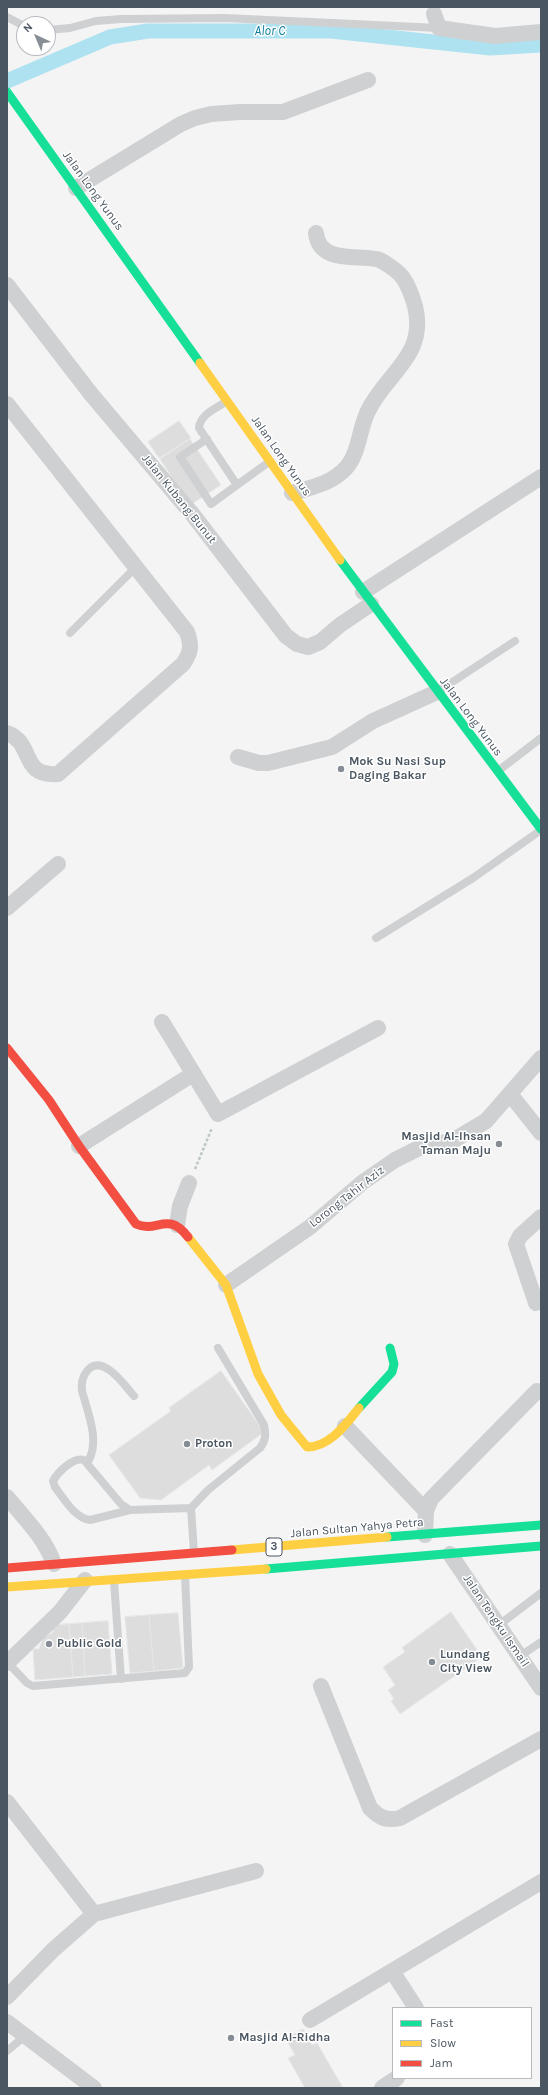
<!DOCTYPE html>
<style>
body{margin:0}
#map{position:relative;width:548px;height:2095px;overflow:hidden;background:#f4f4f4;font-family:Karla,sans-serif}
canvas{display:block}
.frame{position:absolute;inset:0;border:8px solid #4a5661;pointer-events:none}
.legend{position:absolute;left:392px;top:2007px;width:140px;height:72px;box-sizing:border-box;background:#fff;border:1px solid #b7bbc0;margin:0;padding:5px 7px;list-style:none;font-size:12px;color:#4a5661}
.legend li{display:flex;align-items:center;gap:8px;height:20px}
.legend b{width:20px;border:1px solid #b7bbc0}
.north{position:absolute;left:16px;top:16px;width:40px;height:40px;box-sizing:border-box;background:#fff;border:1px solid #b7bbc0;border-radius:50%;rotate:316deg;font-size:11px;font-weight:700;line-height:16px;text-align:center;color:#4a5661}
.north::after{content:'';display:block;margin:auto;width:14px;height:18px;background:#868d94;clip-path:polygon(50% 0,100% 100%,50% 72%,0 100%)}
</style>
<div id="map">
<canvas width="548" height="2095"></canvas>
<div class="frame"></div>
<ul class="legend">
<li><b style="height:5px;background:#16e098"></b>Fast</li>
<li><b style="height:5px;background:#ffcf43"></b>Slow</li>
<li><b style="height:5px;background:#f24e42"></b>Jam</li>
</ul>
<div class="north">N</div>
</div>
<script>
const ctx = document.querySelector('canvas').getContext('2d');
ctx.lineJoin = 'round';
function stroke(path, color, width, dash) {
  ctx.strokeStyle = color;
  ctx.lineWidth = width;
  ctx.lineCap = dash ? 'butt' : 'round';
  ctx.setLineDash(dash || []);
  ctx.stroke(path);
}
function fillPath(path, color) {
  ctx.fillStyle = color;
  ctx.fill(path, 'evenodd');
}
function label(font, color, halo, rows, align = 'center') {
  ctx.font = font + ' Karla,sans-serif';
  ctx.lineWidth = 3;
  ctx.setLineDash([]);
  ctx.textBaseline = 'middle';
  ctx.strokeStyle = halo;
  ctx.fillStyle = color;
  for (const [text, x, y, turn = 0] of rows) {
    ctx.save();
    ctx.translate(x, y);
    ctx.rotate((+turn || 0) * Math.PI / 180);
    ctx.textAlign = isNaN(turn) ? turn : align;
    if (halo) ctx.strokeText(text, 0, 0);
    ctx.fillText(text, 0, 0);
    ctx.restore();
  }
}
const canal = new Path2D(`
 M 7,81 L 110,37 L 148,31 L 331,31 L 490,48 L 541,45`);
const building = new Path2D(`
 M 179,421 L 191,438 L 159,458 L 148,442 Z
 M 190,439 L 221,485 L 190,505 L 160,459 Z
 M 221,1371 L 264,1432 L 212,1470 L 209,1465 L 161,1500 L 140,1498 L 109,1455 L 171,1411 L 169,1408 Z
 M 451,1612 L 482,1657 L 400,1714 L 391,1701 L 394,1699 L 388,1690 L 395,1685 L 383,1667 L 405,1652 L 402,1648 Z
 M 178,1613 L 183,1668 L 154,1671 L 149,1615 Z
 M 149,1615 L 154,1671 L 130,1673 L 125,1617 Z
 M 108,1621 L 112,1674 L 85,1676 L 82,1623 Z
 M 82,1623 L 85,1676 L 73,1677 L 69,1624 Z
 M 69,1624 L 73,1677 L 35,1680 L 33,1649 L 39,1649 L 43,1638 L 53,1632 L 53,1625 Z
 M 303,2029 L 312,2045 L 317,2043 L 343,2088 L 305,2088 L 288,2058 L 295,2055 L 286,2039 Z`);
const path = new Path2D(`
 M 195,1169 L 212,1128`);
const lane = new Path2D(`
 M 7,17 L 24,26
 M 48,30 L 70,28 L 96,21 L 121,19 L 225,18 L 439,28
 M 227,401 C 217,408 200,414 199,428 L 237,485 L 269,462
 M 207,439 L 180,457 L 211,504 L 237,485
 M 70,633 L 136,567
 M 437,692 L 515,641
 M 498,771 L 541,738
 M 376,938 L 473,878 L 541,830
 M 87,1463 C 101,1443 88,1413 82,1391 C 81,1383 82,1377 87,1371 C 102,1352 125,1386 134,1396
 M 130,1510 L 121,1504 L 84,1460 C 73,1457 58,1472 53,1481 L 55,1487 C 64,1499 75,1518 90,1520 L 130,1510 L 191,1508
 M 194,1553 L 191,1508 L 208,1490 L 260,1448 C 266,1440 266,1434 264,1425 L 218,1348
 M 114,1581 L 121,1679
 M 499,1625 L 541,1593
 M 520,1656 L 541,1642
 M 8,1663 L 27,1683 L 33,1686 L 185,1673 L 189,1667 L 185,1575
 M 7,2051 L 26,2035`);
const street = new Path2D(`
 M 434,14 L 439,28 L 495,36 L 541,32
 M 76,188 L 181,124 L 195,118 L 211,114 L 240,112 L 283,112 L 368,80
 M 7,285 L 91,394 L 193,515 L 286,636 L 297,644 L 308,647 L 320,642 L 340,625 L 371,604
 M 7,404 L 187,632 C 192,646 191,652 183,664 L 58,774 C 19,777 35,743 7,733
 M 292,493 C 312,487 331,484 346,468 C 360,452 359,427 369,409 C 388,372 427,355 415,306 C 412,296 409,286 403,278 C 399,272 383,260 376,259 C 355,255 319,263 316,233
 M 363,592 L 541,477
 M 238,757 L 259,763 L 268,763 L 332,747 L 373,721 L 437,692
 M 7,908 L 58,864
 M 162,1022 L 218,1114 L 378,1028
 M 510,1094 L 541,1133
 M 79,1146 L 193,1074
 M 177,1225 L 180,1206 L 189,1183
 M 226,1285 L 310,1227 L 363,1182 L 395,1160 L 419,1148 L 454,1140 L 486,1121 L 541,1058
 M 536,1303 L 516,1244 L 520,1236 L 541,1217
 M 345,1426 L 426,1511
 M 7,1497 C 25,1519 45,1538 54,1564
 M 425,1535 L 426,1511 L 431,1499 L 537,1391
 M 450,1554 L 541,1688
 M 7,1663 L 60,1612 L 85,1580
 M 321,1686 L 370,1808 C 380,1818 386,1821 400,1818 L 541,1739
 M 7,1802 L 94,1914
 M 392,1971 L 416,2008
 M 7,1997 L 53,1950 L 94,1914 L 256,1871
 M 310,2020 L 541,1882
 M 7,2022 L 94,2088
 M 382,2088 L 397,2078`);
const fast = new Path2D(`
 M 7,92 L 200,363
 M 340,560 L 541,829
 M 359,1408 L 392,1372 L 394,1364 L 390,1348
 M 387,1537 L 541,1525
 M 266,1569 L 541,1546`);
const slow = new Path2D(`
 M 200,363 L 340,560
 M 188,1237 L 226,1285 L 258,1374 L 281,1415 L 307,1447 C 330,1447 346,1424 359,1408
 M 232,1550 L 387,1537
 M 7,1587 L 266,1569`);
const jam = new Path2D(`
 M 7,1048 L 49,1100 L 79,1146 L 136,1224 C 157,1234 167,1210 188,1237
 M 7,1568 L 232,1550`);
const markers = [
 [341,769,4,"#868d94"],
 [499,1144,4,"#868d94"],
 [187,1444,4,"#868d94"],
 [49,1644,4,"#868d94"],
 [432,1662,4,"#868d94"],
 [231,2038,4,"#868d94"]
];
const shields = [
 [274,1547,16]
];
const shieldNames = [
 ["3",274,1547]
];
const streetNames = [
 ["Jalan Long Yunus",93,191,54],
 ["Jalan Long Yunus",281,456,55],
 ["Jalan Kubang Bunut",179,499,51],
 ["Jalan Long Yunus",471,717,53],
 ["Lorong Tahir Aziz",347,1197,-38],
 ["Jalan Sultan Yahya Petra",357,1528,-5],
 ["Jalan Tengku Ismail",496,1621,56]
];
const poiNames = [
 ["Mok Su Nasi Sup",349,762],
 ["Daging Bakar",349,776],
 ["Masjid Al-Ihsan",491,1137,"right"],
 ["Taman Maju",491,1151,"right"],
 ["Proton",195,1444],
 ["Public Gold",57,1644],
 ["Lundang",440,1655],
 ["City View",440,1669],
 ["Masjid Al-Ridha",239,2038]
];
const waterNames = [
 ["Alor C",270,31]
];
stroke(canal, '#aee2f0', 15);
fillPath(building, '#ddddde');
stroke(building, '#e5e6e7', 1);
stroke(path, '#bcc7c4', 2.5, [3, 2]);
stroke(lane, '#ced0d2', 8);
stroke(street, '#ced0d2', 16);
stroke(fast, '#16e098', 9);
stroke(slow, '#ffcf43', 9);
stroke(jam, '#f24e42', 9);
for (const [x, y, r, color] of markers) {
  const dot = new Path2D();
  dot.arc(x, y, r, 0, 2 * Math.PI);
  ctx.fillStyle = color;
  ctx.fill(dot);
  stroke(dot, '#fff', 1.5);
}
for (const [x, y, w] of shields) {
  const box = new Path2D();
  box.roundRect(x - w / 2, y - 9, w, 18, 3);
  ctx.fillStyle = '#fff';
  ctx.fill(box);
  stroke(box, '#4a5661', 1);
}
label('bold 11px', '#4a5661', null, shieldNames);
label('12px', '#4a5661', '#fff', streetNames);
label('bold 12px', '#4a5661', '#fff', poiNames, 'left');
label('italic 13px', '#0c7c9b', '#fff', waterNames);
</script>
